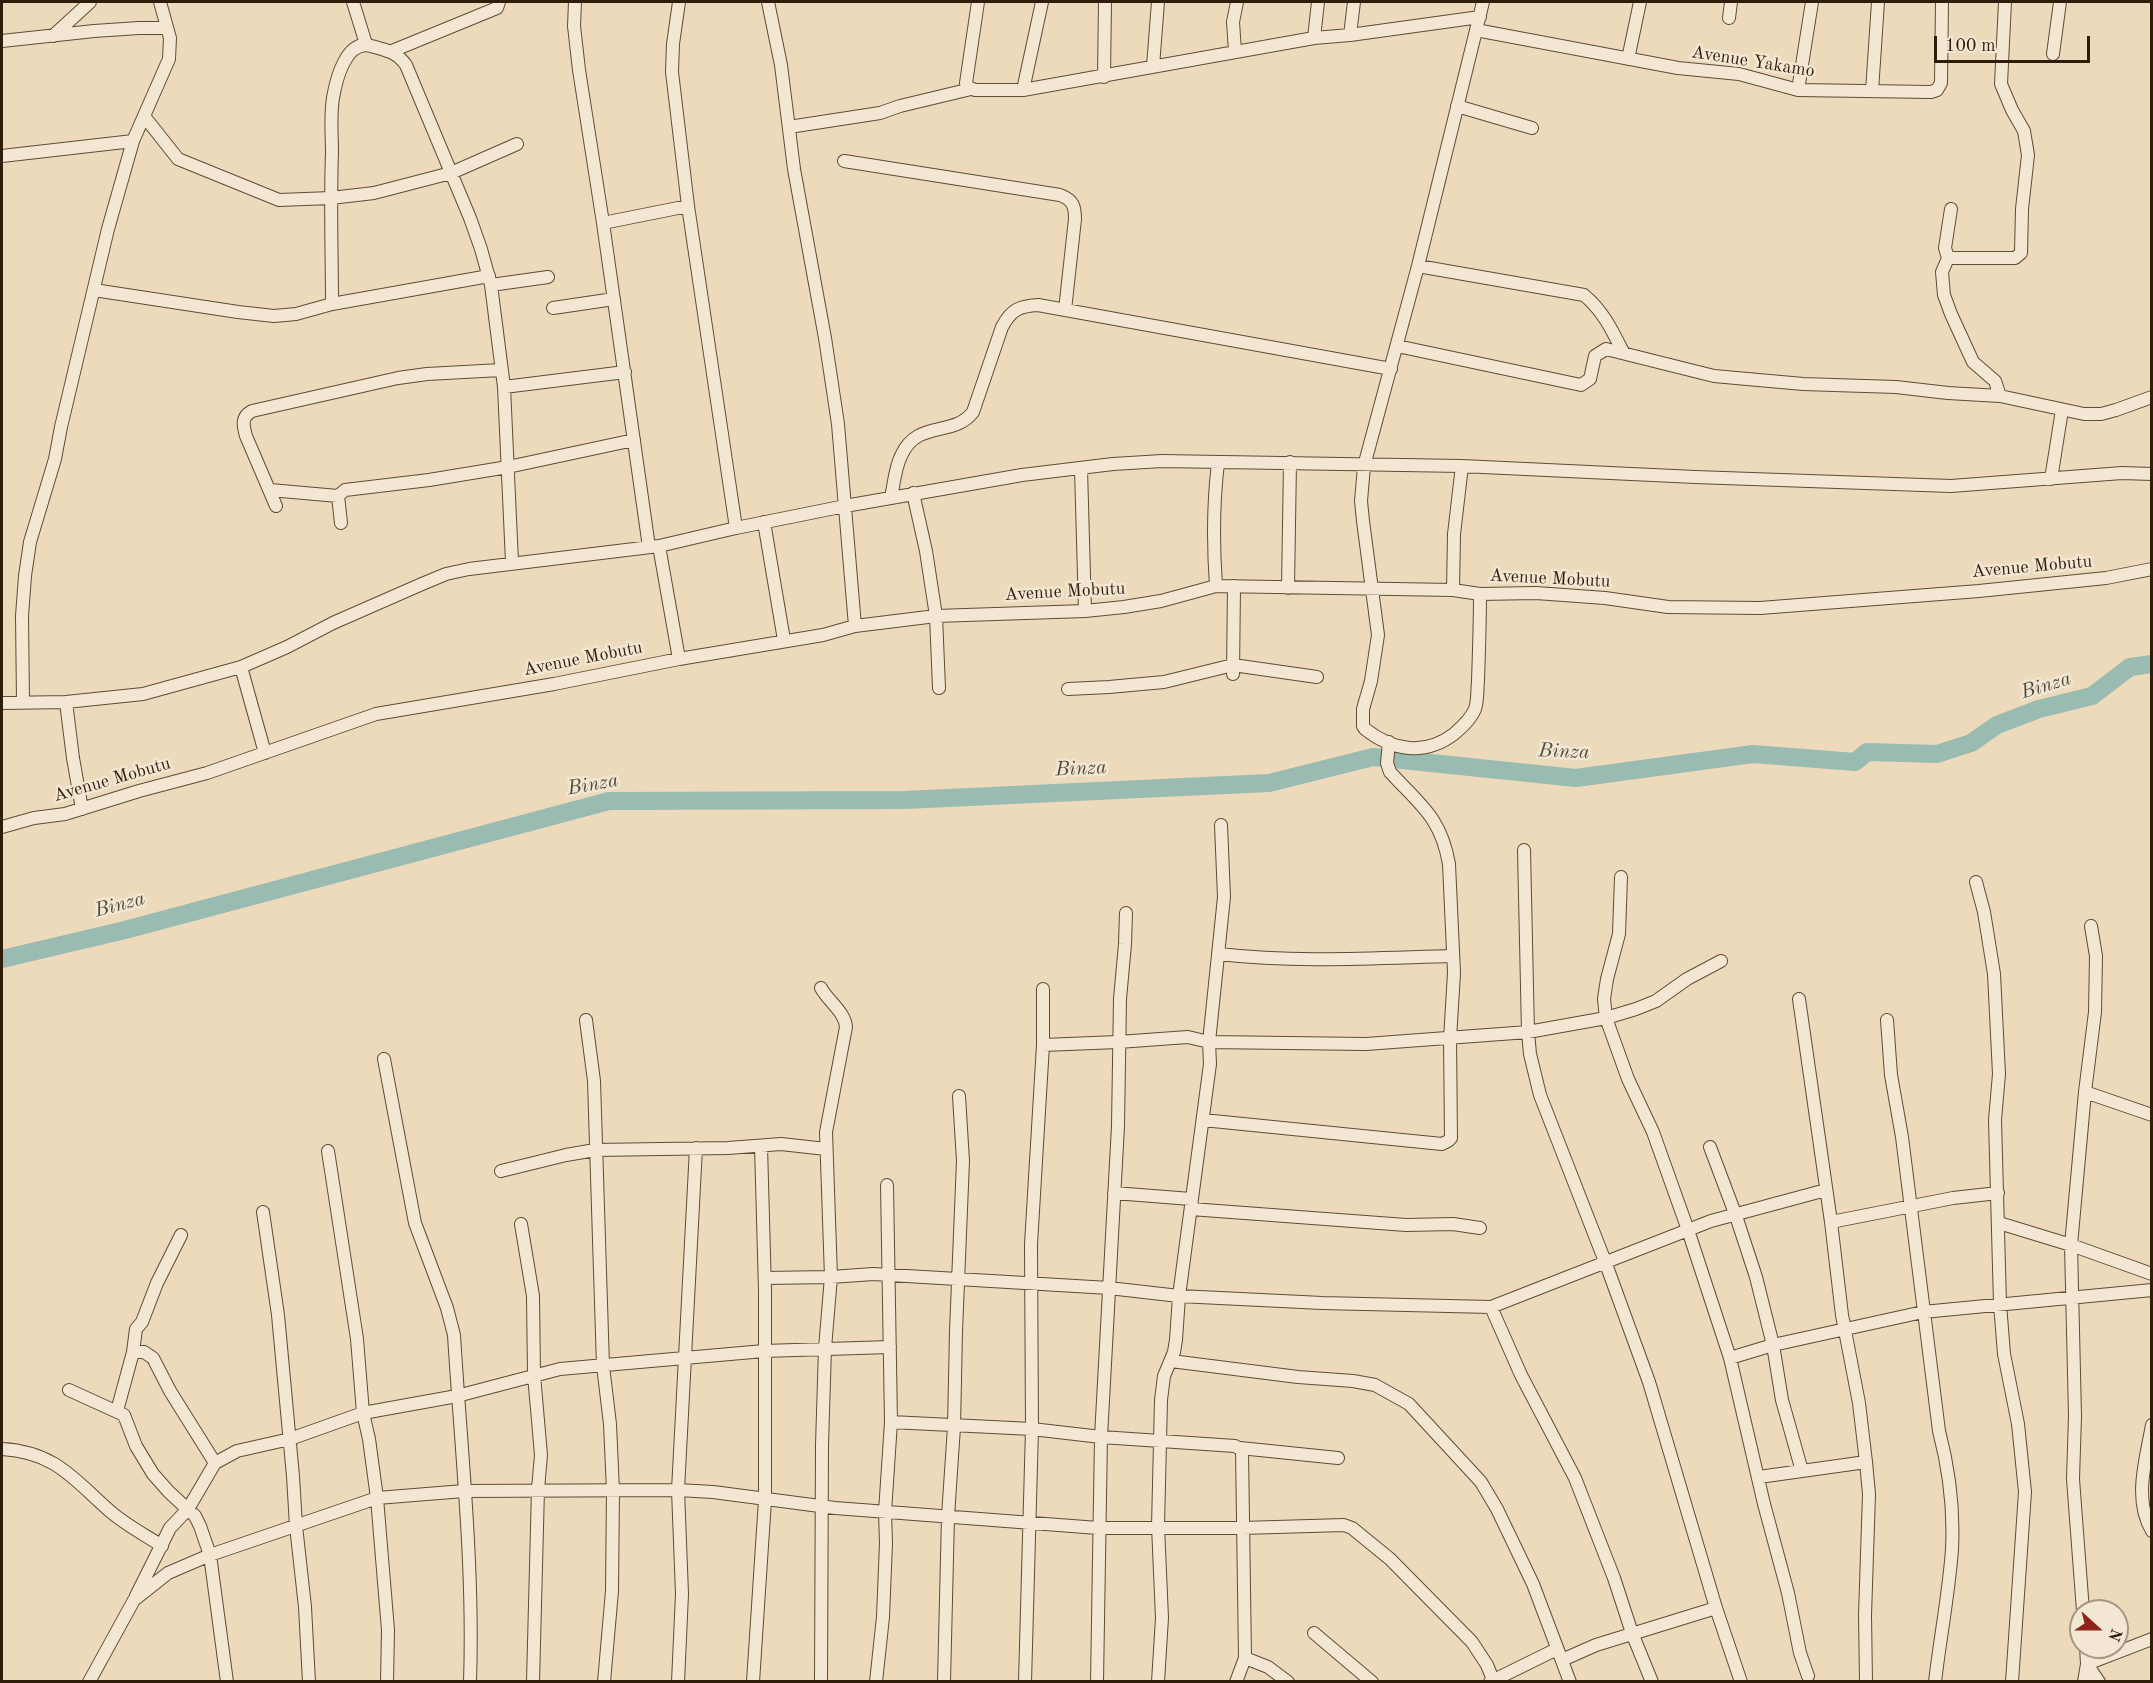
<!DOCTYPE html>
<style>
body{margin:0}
#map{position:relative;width:2153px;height:1683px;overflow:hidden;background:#ecdabb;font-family:"Old Standard TT",serif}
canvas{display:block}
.frame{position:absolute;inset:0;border:3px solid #2f1c09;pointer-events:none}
.north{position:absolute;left:2069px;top:1599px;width:60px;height:60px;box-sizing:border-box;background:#f3e7d3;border:2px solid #a59682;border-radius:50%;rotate:111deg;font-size:16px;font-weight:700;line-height:24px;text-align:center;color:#2f1c09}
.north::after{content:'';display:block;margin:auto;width:21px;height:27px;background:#8f2418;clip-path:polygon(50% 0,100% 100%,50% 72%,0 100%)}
.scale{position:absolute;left:1934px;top:36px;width:156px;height:27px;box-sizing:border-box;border:3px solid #2f1c09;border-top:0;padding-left:8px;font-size:18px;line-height:21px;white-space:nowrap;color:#2f1c09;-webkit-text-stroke:4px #f3e7d3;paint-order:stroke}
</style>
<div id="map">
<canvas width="2153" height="1683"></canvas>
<div class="frame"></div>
<div class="north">N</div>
<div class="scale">100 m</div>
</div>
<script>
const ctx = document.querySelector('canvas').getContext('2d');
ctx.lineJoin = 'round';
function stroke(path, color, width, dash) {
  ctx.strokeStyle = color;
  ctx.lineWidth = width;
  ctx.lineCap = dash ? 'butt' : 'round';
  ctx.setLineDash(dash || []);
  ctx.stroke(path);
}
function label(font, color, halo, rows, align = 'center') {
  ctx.font = font + ' "Old Standard TT",serif';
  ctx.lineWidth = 5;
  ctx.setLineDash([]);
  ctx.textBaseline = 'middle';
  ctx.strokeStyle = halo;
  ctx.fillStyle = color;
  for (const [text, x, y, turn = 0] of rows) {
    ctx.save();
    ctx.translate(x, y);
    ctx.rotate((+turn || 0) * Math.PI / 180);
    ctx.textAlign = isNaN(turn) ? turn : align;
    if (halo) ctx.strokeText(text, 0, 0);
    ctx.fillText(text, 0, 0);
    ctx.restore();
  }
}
const river = new Path2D(`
 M 2,959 L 125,930 L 609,801 L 905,800 L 1269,783 L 1373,757 L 1576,778 L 1753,754 L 1855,762 L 1867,752 L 1937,754 L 1971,743 L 1997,725 L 2039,709 L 2092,696 L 2130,667 L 2152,664`);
const minor = new Path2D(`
 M 353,2 L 366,44
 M 575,2 L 574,26 L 579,70 L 603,223 L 649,547
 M 679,2 L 673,44 L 672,72 L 688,206 L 736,528
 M 768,2 L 781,65 L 794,169 L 825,338 L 838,424 L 855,626
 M 978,2 L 966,83 L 968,87 L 975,90 L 1023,90 L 1314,38 L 1350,35 L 1480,17
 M 1729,18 L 1731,2
 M 1476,30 L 1678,68 L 1739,74 L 1798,90 L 1931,92 L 1937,90 L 1941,83 L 1942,2
 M 1350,35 L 1354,2
 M 53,36 L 90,2
 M 1314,38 L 1318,2
 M 2,41 L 94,31 L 139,28 L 167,28
 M 392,51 L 497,8 L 499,2
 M 1235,51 L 1233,22 L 1237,2
 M 2053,54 L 2060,2
 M 1628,59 L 1640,2
 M 1153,66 L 1158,2
 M 1104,77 L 1105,2
 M 1023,90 L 1042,2
 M 1798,90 L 1812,2
 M 1872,91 L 1878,2
 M 1457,106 L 1532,128
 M 144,116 L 178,159 L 279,200 L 331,198 L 374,193 L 451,173 L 517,144
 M 789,127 L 880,113 L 900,106 L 971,89
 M 2,156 L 133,141
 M 844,161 L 1060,195 C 1073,200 1075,206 1075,219 L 1065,310
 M 1951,209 L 1945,248 L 1948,258 L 1942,272 L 1944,295 L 1951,314 L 1973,362 L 1995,381 L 2000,396
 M 603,223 L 688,206
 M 1948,258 L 2015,258 L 2021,253 L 2022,209 L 2028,155 L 2024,131 L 2012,110 L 2001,84 L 2005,2
 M 1418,266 L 1584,295 C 1603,311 1612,330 1623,352
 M 491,285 L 548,277
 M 94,290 L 238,312 L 274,316 L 296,314 L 332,304 L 489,276
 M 332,304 C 332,254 330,204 332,153 C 332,135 330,116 333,98 C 336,80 346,39 371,46 C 386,50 397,52 406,65 L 470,218 L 481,249 L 491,285 L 504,387 L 512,562
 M 553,308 L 614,299
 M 1397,346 L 1581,385 L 1590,379 L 1595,356 L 1606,349 L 1714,376 L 1803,384 L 1896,387 L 1948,393 L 2000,396 L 2084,414 L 2101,414 L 2116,410 L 2152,397
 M 504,387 L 625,372
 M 1081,469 L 1085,611
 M 2051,479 L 2062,410
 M 270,490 L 338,496 L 345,490 L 429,480 L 508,467 L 634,440
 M 913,493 L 926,551 L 936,616 L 939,688
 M 338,496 L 341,523
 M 891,497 C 894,484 895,468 901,456 C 917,419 953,438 973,412 L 1002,327 C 1011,310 1019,306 1038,305 L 1391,369
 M 276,506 L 246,436 C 243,425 241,417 252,411 L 398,378 L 427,374 L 501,370
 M 764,522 L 784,640
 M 659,546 L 679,659
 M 1216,586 C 1213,544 1213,504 1218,463
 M 1288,588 L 1290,462
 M 1453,590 L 1454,534 L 1462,466
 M 1480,594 C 1480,623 1479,652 1478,681 C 1477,690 1478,700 1475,709 C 1471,719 1462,727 1454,734 C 1425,756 1393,751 1365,729 L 1363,726 L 1363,709 L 1371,681 L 1378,635 L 1363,521 L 1361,501 L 1364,466 L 1418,266 L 1483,2
 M 241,667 L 265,753
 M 1233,674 L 1234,586
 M 1068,689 L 1109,687 L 1164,682 L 1233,665 L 1317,677
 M 23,701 L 22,616 L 25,576 L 30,542 L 55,459 L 61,427 L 108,229 L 133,141 L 169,59 L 170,38 L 160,2
 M 66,702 L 73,758 L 82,809
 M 2,703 L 66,702 L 143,694 L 241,667 L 287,647 L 333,623 L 422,584 L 446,574 L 469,569 L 659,546 L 736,528 L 845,506 L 1022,475 L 1113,464 L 1162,461 L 1462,466 L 1695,477 L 1951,486 L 2122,473 L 2152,474
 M 2,827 L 34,818 L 65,814 L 139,791 L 207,773 L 376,714 L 554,684 L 679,659 L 823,635 L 855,626 L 936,616 L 1085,611 L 1124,607 L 1161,601 L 1216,586 L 1453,590 L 1480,594 L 1536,593 L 1605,598 L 1668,607 L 1760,608 L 1979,591 L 2106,578 L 2152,569
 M 1524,850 L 1528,1032 L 1530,1054 L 1540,1095 L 1606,1264 L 1649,1382 L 1716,1608 L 1741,1682
 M 1621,877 L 1619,934 L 1607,979 L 1604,999 L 1606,1018 L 1628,1079 L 1653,1132 L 1688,1230 L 1730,1358 L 1764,1504 L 1788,1593 L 1800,1653 L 1808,1676
 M 1976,882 L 1984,912 L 1994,974 L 1999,1074 L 1995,1120 L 2000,1304 L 2004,1354 L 2018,1424 L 2025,1492 L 2012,1682
 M 1219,954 C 1297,963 1375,958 1453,956
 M 1799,999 L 1831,1222 L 1842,1315 L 1859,1403 L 1866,1462 L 1869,1494 L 1865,1615 L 1866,1682
 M 586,1020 L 594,1081 L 603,1366 L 610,1424 L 613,1491 L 612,1591 L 604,1682
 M 1887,1020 L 1891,1075 L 1902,1137 L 1939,1431 C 1949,1469 1954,1510 1952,1549 C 1949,1593 1940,1638 1935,1682
 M 1043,1045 L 1118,1042 L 1188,1037 L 1209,1042 L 1366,1044 L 1528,1032 L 1606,1018 L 1636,1009 L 1656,1001 L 1687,979 L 1721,961
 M 384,1059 L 415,1223 L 447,1308 L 454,1335 C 461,1450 474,1566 470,1682
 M 2085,1092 L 2152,1115
 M 1203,1120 L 1442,1144 L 1448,1141 L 1451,1138 L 1450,1039 L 1454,973 L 1449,864 C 1441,817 1420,805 1390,772 L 1387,763 L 1389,742
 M 1710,1147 L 1736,1216 L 1756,1277 L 1773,1345 L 1782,1400 L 1802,1471
 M 328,1151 L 357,1339 L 363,1413 L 369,1439 L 377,1498 L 388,1630 L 387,1682
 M 501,1171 L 566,1155 L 595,1150 L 728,1148 L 781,1144 L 826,1149
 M 1114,1193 L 1191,1199
 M 1191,1209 L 1406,1225 L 1453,1224 L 1480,1228
 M 263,1212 L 278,1315 L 293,1476 L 296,1526 L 305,1607 L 309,1682
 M 1831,1222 L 1953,1198 L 1998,1193
 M 1999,1223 L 2071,1245 L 2152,1274
 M 521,1224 L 533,1296 L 534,1375 L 541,1455 L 538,1489 L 533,1682
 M 181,1235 L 157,1283 L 142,1322 L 136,1329 L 133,1352 L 144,1352 L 153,1358 L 170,1391 L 215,1463
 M 765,1278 L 831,1277 L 826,1132 L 846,1027 C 845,1012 828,1001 821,988
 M 1491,1307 L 1521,1375 L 1575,1478 L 1614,1578 L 1632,1633 L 1652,1682
 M 1730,1358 L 1773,1345 L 1923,1312 L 2152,1290
 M 1171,1361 L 1298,1377 L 1353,1381 L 1375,1385 L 1409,1404 L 1481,1482 L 1497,1509 L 1533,1584 L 1570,1682
 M 69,1390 L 124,1415 L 136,1446 L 153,1474 L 169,1492 L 195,1516 L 200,1526 L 210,1555 L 227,1682
 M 117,1411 L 133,1352
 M 891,1422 L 1032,1429 L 1101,1437 L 1235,1446 L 1242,1450 L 1245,1658 L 1236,1682
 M 2152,1425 C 2146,1459 2133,1500 2152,1531
 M 1240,1448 L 1338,1458
 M 2,1449 C 56,1452 74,1480 111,1512 C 126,1525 145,1535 162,1546
 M 1759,1477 L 1866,1462
 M 136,1596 L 170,1528 L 188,1509 L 215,1463 L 237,1451 L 290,1439 L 363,1413 L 457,1396 L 560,1369 L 764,1351 L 890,1347
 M 2083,1611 L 2073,1479 L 2075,1416 L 2071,1245 L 2085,1092 L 2095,1012 L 2096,956 L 2091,926
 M 1314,1633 L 1372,1682
 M 1245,1658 L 1268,1667 L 1288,1682
 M 1562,1660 L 1596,1645 L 1716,1608
 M 89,1682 L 134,1600 L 168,1573 L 210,1555 L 377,1498 L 464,1491 L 678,1490 L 713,1492 L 835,1508 L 1098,1528 L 1242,1528 L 1344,1525 L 1352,1528 L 1390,1559 L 1472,1642 L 1487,1665 L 1494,1682
 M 678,1682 L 682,1594 L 678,1490 L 696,1148
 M 753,1682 L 765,1500 L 765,1291 L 761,1146
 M 821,1682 L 822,1445 L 825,1348 L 831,1277 L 873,1274 L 1109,1288 L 1179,1296 L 1322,1303 L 1491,1307 L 1711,1221 L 1826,1190
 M 876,1682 L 883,1617 L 886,1543 L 885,1512 L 891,1422 L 887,1185
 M 944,1682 L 948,1516 L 954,1427 L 956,1331 L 963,1161 L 959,1096
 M 1025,1682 L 1032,1429 L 1031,1244 L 1043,1045 L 1043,989
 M 1097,1682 L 1101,1437 L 1118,1126 L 1120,999 L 1125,944 L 1126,913
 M 1158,1682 L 1162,1618 L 1158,1526 L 1161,1400 L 1164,1376 L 1174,1352 L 1176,1340 L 1179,1296 L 1210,1064 L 1209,1042 L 1224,897 L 1221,825
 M 1490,1682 L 1557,1649
 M 2084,1682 L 2087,1664 L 2086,1647
 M 2099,1682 L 2087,1664 L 2152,1639`);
const streetNames = [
 ["Avenue Yakamo",1753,62,9],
 ["Avenue Mobutu",2032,567,-5],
 ["Avenue Mobutu",1550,579,3],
 ["Avenue Mobutu",1065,592,-3],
 ["Avenue Mobutu",583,659,-11],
 ["Avenue Mobutu",112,780,-16]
];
const waterNames = [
 ["Binza",2046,686,-17],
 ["Binza",1564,752,2],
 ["Binza",1081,769,-3],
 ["Binza",593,785,-10],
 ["Binza",120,905,-15]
];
stroke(river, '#99bbb1', 18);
stroke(minor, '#5e4c36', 14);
stroke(minor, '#f3e7d3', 12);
label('18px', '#2f1c09', '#f3e7d3', streetNames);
label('italic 20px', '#4f4c3b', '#f3e7d3', waterNames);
</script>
